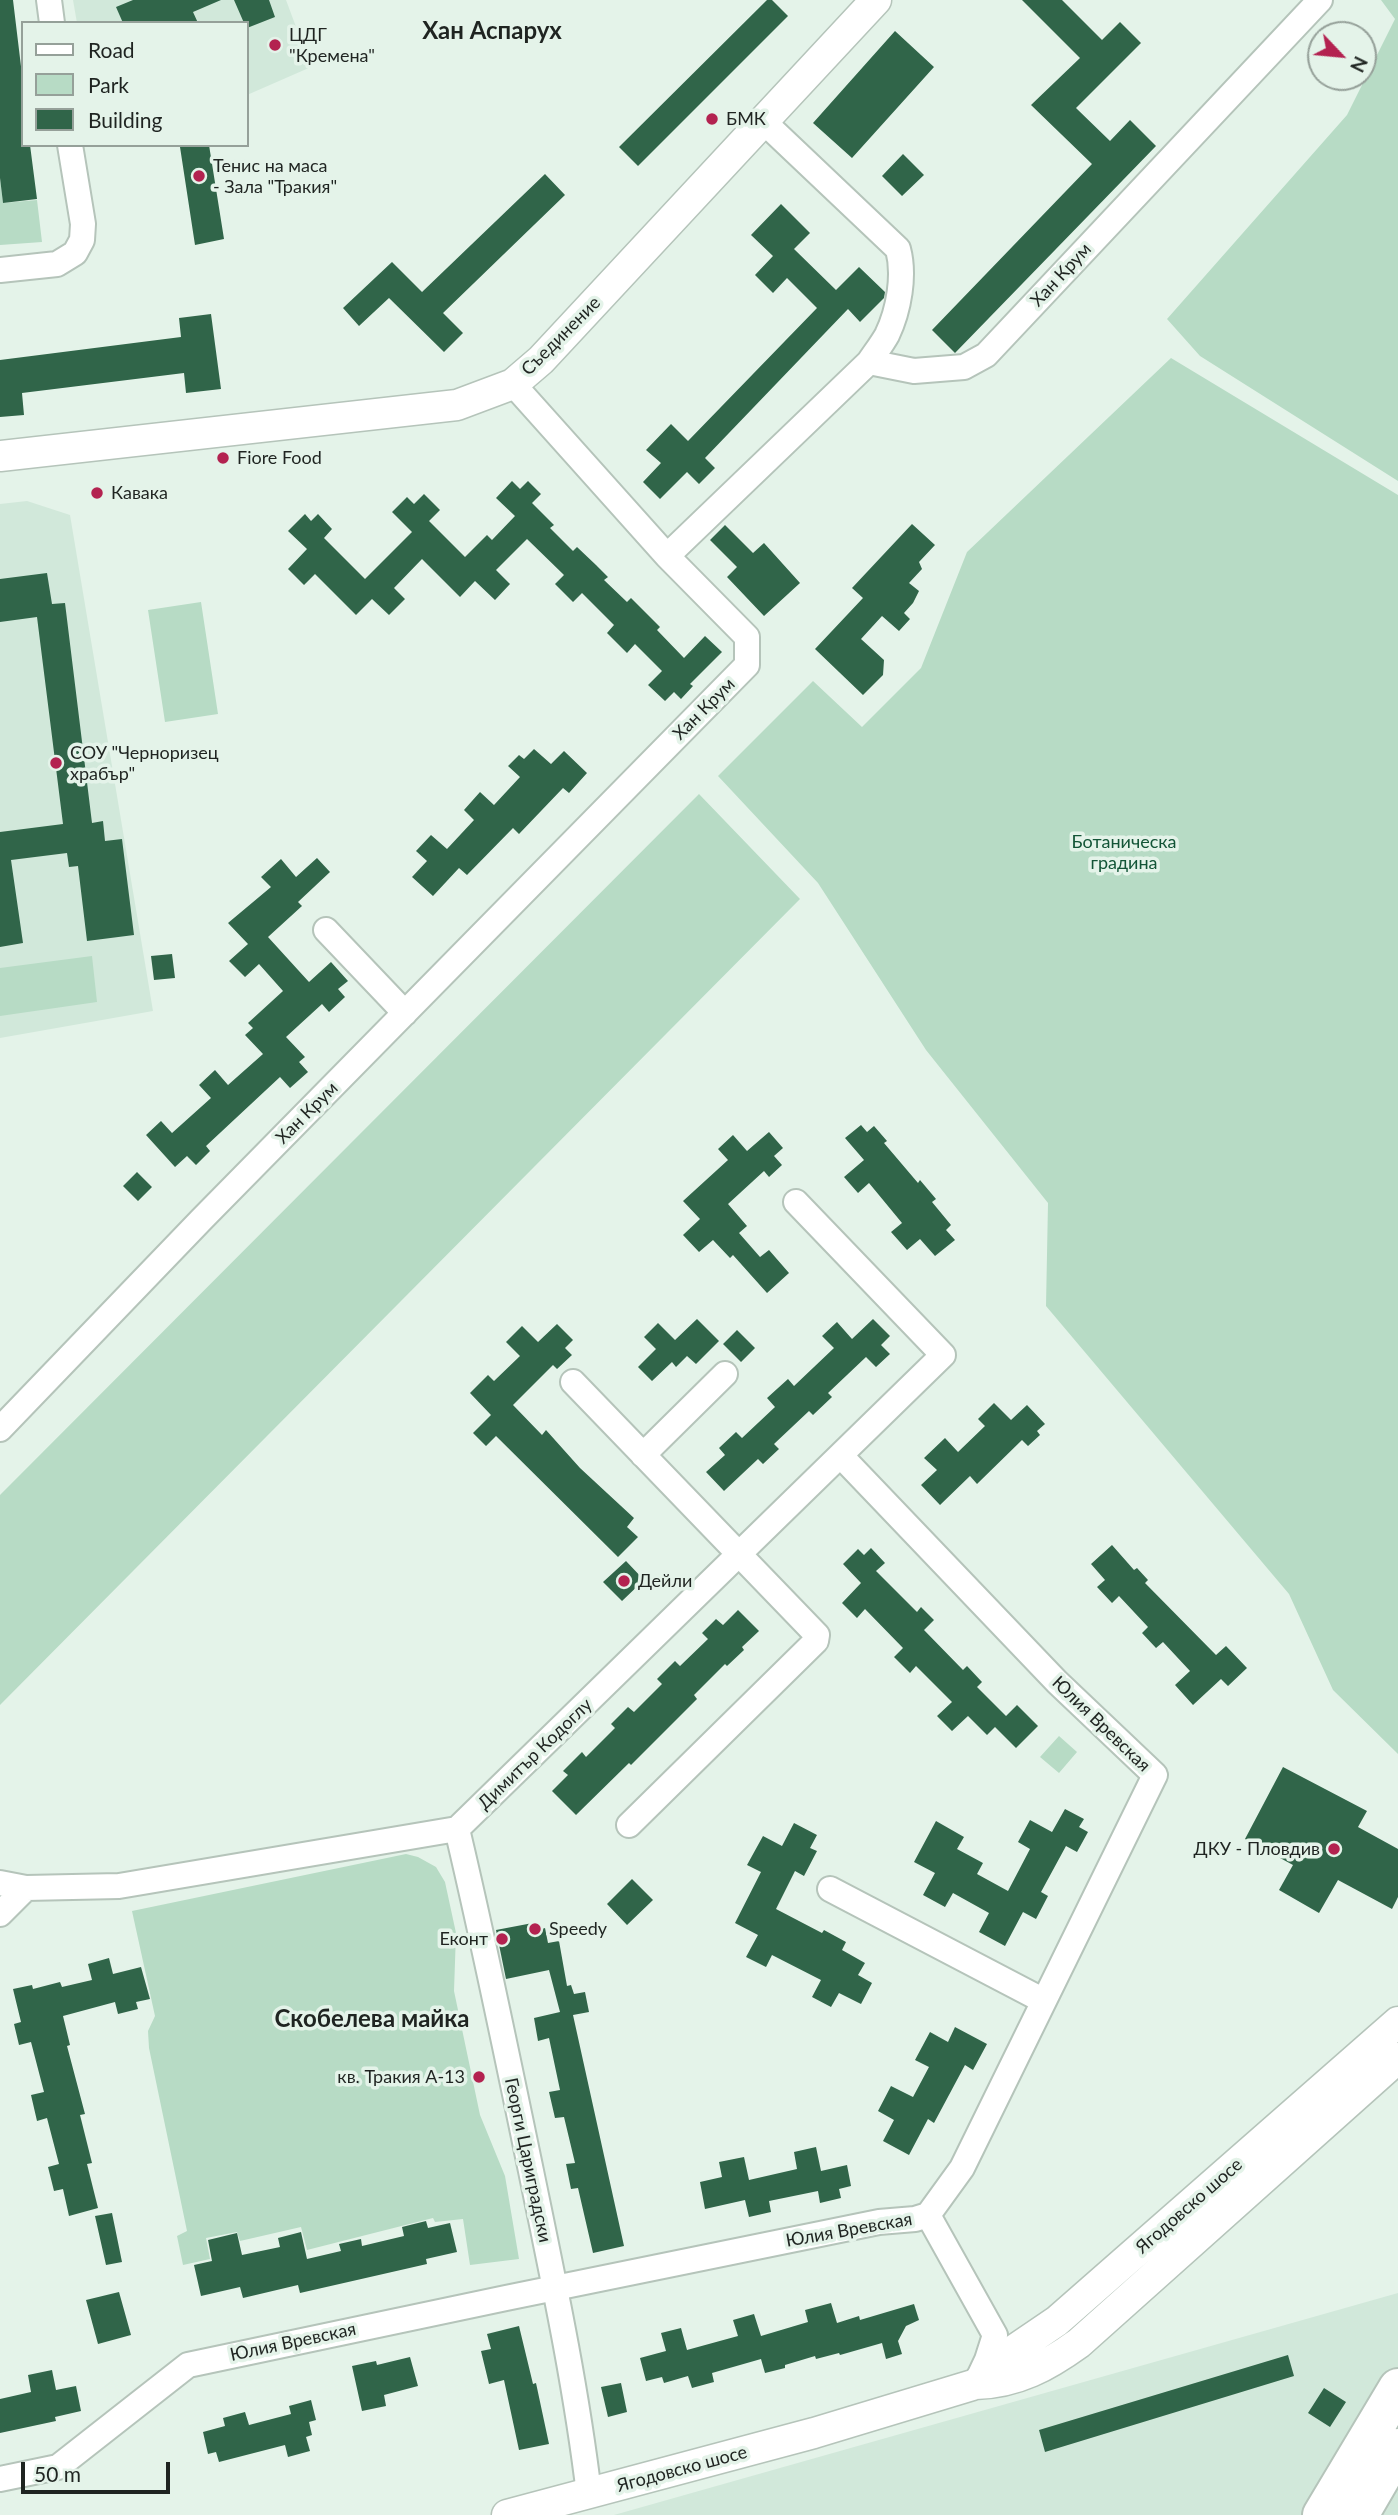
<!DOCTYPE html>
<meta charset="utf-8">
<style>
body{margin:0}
#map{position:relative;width:1398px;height:2515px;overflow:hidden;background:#e4f3e9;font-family:Lato,sans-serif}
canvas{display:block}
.legend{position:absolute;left:21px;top:21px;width:228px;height:126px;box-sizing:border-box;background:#e4f3e9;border:2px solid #95a099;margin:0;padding:9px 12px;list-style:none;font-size:21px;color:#1f2421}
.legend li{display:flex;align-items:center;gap:14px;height:35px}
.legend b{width:35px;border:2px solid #95a099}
.north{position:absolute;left:1307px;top:21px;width:70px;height:70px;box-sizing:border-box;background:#e4f3e9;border:2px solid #95a099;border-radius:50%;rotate:116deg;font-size:19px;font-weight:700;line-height:28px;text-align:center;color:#1f2421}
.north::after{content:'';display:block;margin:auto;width:24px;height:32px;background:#b32250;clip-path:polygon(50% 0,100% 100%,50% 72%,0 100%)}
.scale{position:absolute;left:21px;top:2462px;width:149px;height:32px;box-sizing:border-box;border:4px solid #1f2421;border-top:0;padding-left:9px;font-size:21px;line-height:24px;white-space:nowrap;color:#1f2421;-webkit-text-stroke:5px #e4f3e9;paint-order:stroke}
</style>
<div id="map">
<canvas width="1398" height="2515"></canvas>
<ul class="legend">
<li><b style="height:9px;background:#fff"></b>Road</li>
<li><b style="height:19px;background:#b7dbc5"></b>Park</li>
<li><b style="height:19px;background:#306549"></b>Building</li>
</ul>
<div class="north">N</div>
<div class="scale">50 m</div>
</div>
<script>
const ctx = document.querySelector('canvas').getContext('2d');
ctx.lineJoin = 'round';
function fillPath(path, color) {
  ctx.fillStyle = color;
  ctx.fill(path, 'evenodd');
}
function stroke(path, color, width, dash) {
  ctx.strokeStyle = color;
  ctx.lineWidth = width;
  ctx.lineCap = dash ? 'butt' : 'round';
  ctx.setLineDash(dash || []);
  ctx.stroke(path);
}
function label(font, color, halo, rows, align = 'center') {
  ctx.font = font + ' Lato,sans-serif';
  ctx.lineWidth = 7;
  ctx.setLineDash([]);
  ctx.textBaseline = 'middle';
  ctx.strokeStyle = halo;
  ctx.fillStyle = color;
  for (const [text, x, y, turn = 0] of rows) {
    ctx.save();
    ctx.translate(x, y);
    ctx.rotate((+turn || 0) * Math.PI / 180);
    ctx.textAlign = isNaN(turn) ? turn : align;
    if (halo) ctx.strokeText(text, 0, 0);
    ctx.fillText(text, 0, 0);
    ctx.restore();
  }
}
const built = new Path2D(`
 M 73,0 L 286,0 L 311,67 L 247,95 L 247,23 L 77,23 Z
 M 27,501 L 70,515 L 153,1011 L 0,1038 L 0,504 Z
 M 1398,2293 L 1398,2515 L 614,2515 Z`);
const green = new Path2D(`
 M 1381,0 L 1398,0 L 1398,481 L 1200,356 L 1167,319 L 1347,115 L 1395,19 Z
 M 0,178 L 3,203 L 37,200 L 42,242 L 0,245 Z
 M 1171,358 L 1398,495 L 1398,1754 L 1333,1690 L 1289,1594 L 1046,1306 L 1048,1203 L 926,1050 L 818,883 L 718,776 L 813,681 L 862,727 L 921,668 L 967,552 Z
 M 201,602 L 218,714 L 165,722 L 148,610 Z
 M 699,794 L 800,899 L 0,1705 L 0,1495 Z
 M 92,956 L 97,1002 L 0,1016 L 0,968 Z
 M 1059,1736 L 1077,1752 L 1059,1773 L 1040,1757 Z
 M 406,1854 L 418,1857 L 436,1867 L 445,1882 L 456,1933 L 454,1991 L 480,2115 L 505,2176 L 519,2259 L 470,2265 L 463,2219 L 435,2222 L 433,2218 L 307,2250 L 301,2227 L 240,2241 L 237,2232 L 206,2238 L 210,2259 L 183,2265 L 177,2236 L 187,2231 L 149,2048 L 148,2031 L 155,2016 L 132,1911 Z`);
const building = new Path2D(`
 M 0,0 L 13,0 L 23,83 L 23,145 L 30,145 L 37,199 L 3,203 L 0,178 Z
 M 133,0 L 221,0 L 193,12 L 198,23 L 123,23 L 116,7 Z
 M 234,0 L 269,0 L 275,17 L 247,28 L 247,23 L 244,23 Z
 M 767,0 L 772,0 L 788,16 L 638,166 L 619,147 Z
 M 1022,0 L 1062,0 L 1102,40 L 1120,22 L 1141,43 L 1076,108 L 1110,141 L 1130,120 L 1156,146 L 955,353 L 932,330 L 1092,164 L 1031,105 L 1080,58 Z
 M 895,31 L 934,67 L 852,158 L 813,123 Z
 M 190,145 L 209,145 L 224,239 L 195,245 L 180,147 Z
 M 903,154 L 924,175 L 902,196 L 882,176 Z
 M 545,174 L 565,195 L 443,313 L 463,333 L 444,352 L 389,298 L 359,326 L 343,308 L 392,262 L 422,292 Z
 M 781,204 L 810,233 L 794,249 L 836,290 L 859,267 L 885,292 L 884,298 L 860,322 L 848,309 L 705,458 L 715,468 L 699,484 L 687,472 L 660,499 L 643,482 L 661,463 L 646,450 L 671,424 L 688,441 L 817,308 L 787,278 L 773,293 L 755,275 L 773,256 L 751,235 Z
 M 211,314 L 221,389 L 186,393 L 184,373 L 22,393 L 24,415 L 0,417 L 0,360 L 181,337 L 179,318 Z
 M 512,481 L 520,489 L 528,481 L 541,494 L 532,503 L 554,525 L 550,528 L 573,551 L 577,547 L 596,565 L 608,577 L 604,580 L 627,602 L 631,598 L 660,627 L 657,630 L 684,658 L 705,636 L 722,652 L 690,684 L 693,686 L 681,699 L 674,692 L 665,701 L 648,685 L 662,671 L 635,644 L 627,653 L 607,633 L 614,625 L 582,593 L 573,602 L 555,584 L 564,575 L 527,539 L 496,570 L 510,584 L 495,600 L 475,581 L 460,597 L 422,559 L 394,588 L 405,599 L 389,615 L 372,599 L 356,615 L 315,574 L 304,585 L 288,569 L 307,549 L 288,531 L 305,514 L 311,521 L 318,514 L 332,529 L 324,538 L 365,579 L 412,532 L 392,512 L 407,497 L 414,504 L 424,494 L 440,510 L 429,521 L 465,557 L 487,535 L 492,540 L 515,516 L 496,498 Z
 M 912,524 L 935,545 L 919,562 L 922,569 L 909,583 L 919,591 L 913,603 L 904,613 L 910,619 L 899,631 L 882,616 L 861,639 L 884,660 L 883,675 L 863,695 L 815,649 L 863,598 L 852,588 Z
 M 725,525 L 753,553 L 764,543 L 800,583 L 764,616 L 727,577 L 737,567 L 710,540 Z
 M 47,573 L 52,604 L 65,603 L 92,823 L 103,821 L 105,841 L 122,839 L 134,935 L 87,941 L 78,866 L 69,867 L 67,853 L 11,860 L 23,943 L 0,947 L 0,832 L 63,824 L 37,617 L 0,622 L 0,579 Z
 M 534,749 L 551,764 L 564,751 L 587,773 L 569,793 L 563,788 L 519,834 L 513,828 L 467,875 L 459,868 L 433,896 L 412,877 L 427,861 L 416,851 L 431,835 L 447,849 L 474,820 L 464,810 L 480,792 L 494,805 L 520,777 L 508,766 L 519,755 L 524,759 Z
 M 317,858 L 330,872 L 298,902 L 302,906 L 268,937 L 309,982 L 331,962 L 348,981 L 338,989 L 345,997 L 329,1012 L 322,1004 L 286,1037 L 305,1057 L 299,1062 L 308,1072 L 290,1088 L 280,1077 L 206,1146 L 210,1151 L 196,1165 L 187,1156 L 175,1167 L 146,1135 L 161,1121 L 172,1133 L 211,1098 L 199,1085 L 215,1070 L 228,1085 L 263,1054 L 245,1035 L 253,1028 L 248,1023 L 283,991 L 259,964 L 245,977 L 229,961 L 248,944 L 228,923 L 271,887 L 261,877 L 281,859 L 296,877 Z
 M 172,954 L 175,978 L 154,980 L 151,956 Z
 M 861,1125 L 867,1132 L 874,1126 L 887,1141 L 884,1143 L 918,1183 L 920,1180 L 936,1199 L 932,1202 L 951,1225 L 946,1230 L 955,1240 L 935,1256 L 920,1239 L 907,1250 L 891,1232 L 902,1223 L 869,1183 L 858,1193 L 844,1177 L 864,1160 L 845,1138 Z
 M 769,1132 L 783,1148 L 774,1156 L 782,1165 L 769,1177 L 764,1171 L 728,1204 L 747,1226 L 739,1233 L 760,1257 L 769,1250 L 789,1273 L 767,1293 L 733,1255 L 730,1258 L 713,1240 L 699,1252 L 683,1235 L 700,1219 L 683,1201 L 728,1160 L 718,1149 L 733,1135 L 747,1151 Z
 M 137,1172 L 152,1187 L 138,1201 L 123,1186 Z
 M 697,1319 L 719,1341 L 696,1364 L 687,1356 L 676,1367 L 672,1362 L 652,1381 L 638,1367 L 656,1349 L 644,1337 L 658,1323 L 675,1340 Z
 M 873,1319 L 890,1336 L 881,1345 L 890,1354 L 876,1367 L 866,1357 L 828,1393 L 832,1397 L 813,1415 L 809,1411 L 774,1444 L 779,1449 L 763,1464 L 758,1459 L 724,1491 L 706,1472 L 725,1455 L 719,1448 L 736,1432 L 742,1438 L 775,1407 L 767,1398 L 788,1379 L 794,1386 L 834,1348 L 822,1336 L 837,1322 L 852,1339 Z
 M 557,1324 L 573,1340 L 565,1348 L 572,1355 L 557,1369 L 553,1365 L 513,1405 L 542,1435 L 546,1430 L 580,1468 L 634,1518 L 627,1527 L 638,1537 L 618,1557 L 496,1436 L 486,1446 L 473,1433 L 491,1415 L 470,1393 L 488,1375 L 494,1381 L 520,1356 L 506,1342 L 522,1326 L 538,1342 Z
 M 737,1330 L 755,1348 L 741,1362 L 723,1344 Z
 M 994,1403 L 1011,1420 L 1027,1405 L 1045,1424 L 1037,1431 L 1040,1435 L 1028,1446 L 1022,1440 L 977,1484 L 970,1476 L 940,1505 L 921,1485 L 937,1470 L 924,1458 L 945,1438 L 958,1452 L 985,1426 L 978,1419 Z
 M 1112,1545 L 1134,1570 L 1137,1568 L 1148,1580 L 1145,1583 L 1216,1655 L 1226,1646 L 1247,1668 L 1228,1686 L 1221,1679 L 1193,1705 L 1175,1685 L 1190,1671 L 1163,1642 L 1156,1648 L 1142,1633 L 1148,1627 L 1119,1596 L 1112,1603 L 1097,1587 L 1105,1580 L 1091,1564 Z
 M 871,1548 L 885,1563 L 876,1571 L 917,1612 L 921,1607 L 934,1620 L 924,1630 L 963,1670 L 967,1666 L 982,1682 L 977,1687 L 1006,1716 L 1017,1705 L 1038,1726 L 1016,1748 L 995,1727 L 987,1735 L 968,1716 L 952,1731 L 937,1716 L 952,1702 L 916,1666 L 910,1673 L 894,1657 L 903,1648 L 865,1609 L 857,1618 L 842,1603 L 861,1583 L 843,1564 L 858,1549 L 864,1555 Z
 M 626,1561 L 644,1580 L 622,1601 L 603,1582 Z
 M 738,1610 L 759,1631 L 742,1647 L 744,1650 L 727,1666 L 725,1664 L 694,1695 L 697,1699 L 631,1765 L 629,1763 L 576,1815 L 552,1791 L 568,1775 L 563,1771 L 582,1752 L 586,1757 L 615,1728 L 611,1724 L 628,1707 L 634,1712 L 662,1684 L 657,1679 L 675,1661 L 680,1666 L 708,1639 L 702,1633 L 716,1619 L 723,1625 Z
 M 1283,1767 L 1367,1811 L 1358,1827 L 1398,1849 L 1398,1897 L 1392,1909 L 1338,1880 L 1319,1913 L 1279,1890 L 1293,1865 L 1245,1839 Z
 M 1065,1809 L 1084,1819 L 1079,1827 L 1088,1832 L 1077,1852 L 1066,1846 L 1041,1892 L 1048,1896 L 1036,1919 L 1023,1912 L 1005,1946 L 979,1932 L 989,1913 L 953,1893 L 945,1907 L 923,1895 L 935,1873 L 914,1862 L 936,1821 L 964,1837 L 957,1849 L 983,1863 L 977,1874 L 1008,1891 L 1030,1849 L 1018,1842 L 1030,1820 L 1052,1832 Z
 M 794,1823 L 817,1835 L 810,1848 L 817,1851 L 804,1876 L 795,1871 L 776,1909 L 822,1933 L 824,1930 L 846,1942 L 842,1950 L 865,1963 L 858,1975 L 872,1983 L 861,2004 L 839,1993 L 831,2007 L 812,1997 L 821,1980 L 772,1955 L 766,1967 L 746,1957 L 758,1935 L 735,1923 L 761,1872 L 747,1865 L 763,1836 L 782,1846 Z
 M 632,1879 L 653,1900 L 627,1925 L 607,1904 Z
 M 538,1922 L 539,1930 L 545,1928 L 548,1943 L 559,1941 L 567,1986 L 571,1985 L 574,1994 L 585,1992 L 589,2012 L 573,2015 L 624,2246 L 593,2253 L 578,2188 L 571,2189 L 566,2164 L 575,2163 L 564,2117 L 555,2118 L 549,2092 L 560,2090 L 549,2038 L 538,2041 L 534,2018 L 560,2012 L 549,1970 L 506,1979 L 496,1930 Z
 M 109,1958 L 113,1974 L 141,1967 L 150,1999 L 136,2002 L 138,2009 L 118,2014 L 115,2002 L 63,2016 L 70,2045 L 67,2046 L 85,2114 L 80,2115 L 92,2163 L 87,2164 L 98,2208 L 69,2216 L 63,2189 L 54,2191 L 48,2167 L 59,2164 L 47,2118 L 37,2121 L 31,2095 L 44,2092 L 31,2042 L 19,2045 L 14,2024 L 21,2022 L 13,1989 L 32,1985 L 33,1989 L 60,1982 L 62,1987 L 92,1980 L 88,1964 Z
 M 955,2027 L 987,2044 L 973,2070 L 965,2065 L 934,2123 L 928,2119 L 909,2155 L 883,2141 L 894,2120 L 878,2111 L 891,2086 L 913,2097 L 929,2067 L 915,2060 L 930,2032 L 948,2042 Z
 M 816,2147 L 821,2171 L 847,2165 L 851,2186 L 839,2189 L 841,2198 L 820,2203 L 818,2191 L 769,2201 L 771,2212 L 749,2217 L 745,2200 L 705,2209 L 700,2182 L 722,2177 L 719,2162 L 744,2157 L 749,2180 L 797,2169 L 794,2152 Z
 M 112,2213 L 122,2262 L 106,2265 L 95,2216 Z
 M 426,2221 L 428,2228 L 450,2223 L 457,2252 L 426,2259 L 427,2264 L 300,2293 L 298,2285 L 243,2298 L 240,2287 L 201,2296 L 194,2265 L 212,2261 L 208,2240 L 237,2233 L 242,2255 L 280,2247 L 278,2238 L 301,2232 L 307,2259 L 341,2251 L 339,2244 L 361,2239 L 362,2246 L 404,2236 L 402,2227 Z
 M 119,2292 L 131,2335 L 98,2344 L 86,2300 Z
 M 831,2303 L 837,2323 L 859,2316 L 860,2320 L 914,2304 L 919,2320 L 906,2326 L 898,2341 L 902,2354 L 886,2359 L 882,2343 L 840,2355 L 839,2353 L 816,2359 L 815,2356 L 785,2365 L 785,2368 L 765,2373 L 761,2359 L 712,2373 L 714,2382 L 692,2388 L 688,2376 L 664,2383 L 662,2377 L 646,2381 L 640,2358 L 666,2351 L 661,2333 L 681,2328 L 687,2350 L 738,2336 L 733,2320 L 754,2314 L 761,2336 L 808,2322 L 805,2310 Z
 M 519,2326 L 533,2384 L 536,2383 L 549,2444 L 519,2450 L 504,2380 L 489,2384 L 481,2351 L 491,2349 L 487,2334 Z
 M 1288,2355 L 1294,2376 L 1045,2452 L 1039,2430 Z
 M 410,2357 L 418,2386 L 384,2395 L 386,2406 L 362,2411 L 352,2366 L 376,2361 L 377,2365 Z
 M 52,2370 L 56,2390 L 76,2386 L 81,2411 L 55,2417 L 56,2421 L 0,2433 L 0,2399 L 31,2392 L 28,2375 Z
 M 621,2383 L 627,2412 L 608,2417 L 601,2387 Z
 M 1324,2388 L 1346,2402 L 1330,2427 L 1308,2413 Z
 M 311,2400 L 316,2420 L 309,2422 L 312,2435 L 306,2437 L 310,2451 L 288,2457 L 285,2445 L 219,2462 L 216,2452 L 208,2454 L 203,2432 L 225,2426 L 223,2418 L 245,2412 L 249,2425 L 291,2414 L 289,2406 Z`);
const minor = new Path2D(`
 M 49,0 L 52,23
 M 763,121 L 898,249 C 905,275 899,310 887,335 C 882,344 875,353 869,362
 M 0,270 L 57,264 L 75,253 L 82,240 L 83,224 L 70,145
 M 513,384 L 667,556
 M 326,930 L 405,1013
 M 573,1382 L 817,1635 L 816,1641 L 629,1825
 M 0,1429 L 202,1219 L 747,665 L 747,637 L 667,556 L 869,362 L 914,371 L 964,367 L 986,355 L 1320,0
 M 643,1455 L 725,1374
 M 457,1829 C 484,1942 507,2056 531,2171 C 553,2278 576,2385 589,2494
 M 0,1883 L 26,1888 L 119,1886 L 457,1829 L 943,1355 L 796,1202
 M 830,1889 L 1044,2001
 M 0,1914 L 26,1888
 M 928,2215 L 995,2335 L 987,2360 L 978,2379
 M 0,2479 L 58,2467 L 188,2365 L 506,2298 L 879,2222 L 915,2219 L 928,2215 L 962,2168 L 1155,1775 L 1057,1682 L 841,1456`);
const tertiary = new Path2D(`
 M 0,456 L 457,405 L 513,384 L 541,360 L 876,0
 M 976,2384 L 1004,2357 L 1057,2321 L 1398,2022
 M 507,2515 L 814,2433 L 976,2384 C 1017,2383 1047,2366 1079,2343 L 1398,2058`);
const primary = new Path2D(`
 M 1322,2515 L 1398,2388
 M 1359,2515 L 1398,2448`);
const markers = [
 [275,45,7,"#b32250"],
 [712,119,7,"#b32250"],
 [199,176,7,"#b32250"],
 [223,458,7,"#b32250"],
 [97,493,7,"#b32250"],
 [56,763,7,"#b32250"],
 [624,1581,7,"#b32250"],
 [1334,1849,7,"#b32250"],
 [535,1929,7,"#b32250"],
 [502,1939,7,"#b32250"],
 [479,2077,7,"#b32250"]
];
const poiNames = [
 ["ЦДГ",289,35],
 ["\"Кремена\"",289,56],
 ["БМК",726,119],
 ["Тенис на маса",213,166],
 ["- Зала \"Тракия\"",213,187],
 ["Fiore Food",237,458],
 ["Кавака",111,493],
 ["СОУ \"Черноризец",70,753],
 ["храбър\"",70,774],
 ["Дейли",638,1581],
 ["ДКУ - Пловдив",1320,1849,"right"],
 ["Speedy",549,1929],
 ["Еконт",488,1939,"right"],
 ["кв. Тракия А-13",465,2077,"right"]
];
const streetNames = [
 ["Хан Крум",1061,275,-47],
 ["Съединение",561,336,-45],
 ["Хан Крум",704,709,-45],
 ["Хан Крум",307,1113,-45],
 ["Юлия Вревская",1101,1724,44],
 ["Димитър Кодоглу",535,1754,-44],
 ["Георги Цариградски",528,2160,78],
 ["Ягодовско шосе",1189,2206,-41],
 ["Юлия Вревская",849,2230,-10],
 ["Юлия Вревская",293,2342,-12],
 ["Ягодовско шосе",682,2469,-15]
];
const parkNames = [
 ["Ботаническа",1124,842],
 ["градина",1124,863]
];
const districtNames = [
 ["Хан Аспарух",492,31],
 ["Скобелева майка",372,2019]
];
fillPath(built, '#d1e8da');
fillPath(green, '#b7dbc5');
fillPath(building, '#306549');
stroke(minor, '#b5c4ba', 28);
stroke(tertiary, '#b5c4ba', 33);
stroke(primary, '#b5c4ba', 42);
stroke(minor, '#fff', 24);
stroke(tertiary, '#fff', 30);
stroke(primary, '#fff', 38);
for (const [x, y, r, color] of markers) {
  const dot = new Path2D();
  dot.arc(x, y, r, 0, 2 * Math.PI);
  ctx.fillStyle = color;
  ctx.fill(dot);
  stroke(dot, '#e4f3e9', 2.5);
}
label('18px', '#1f2421', '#e4f3e9', poiNames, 'left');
label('18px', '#1f2421', '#e4f3e9', streetNames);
label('18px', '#135537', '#e4f3e9', parkNames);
label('bold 24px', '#1f2421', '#e4f3e9', districtNames);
</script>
